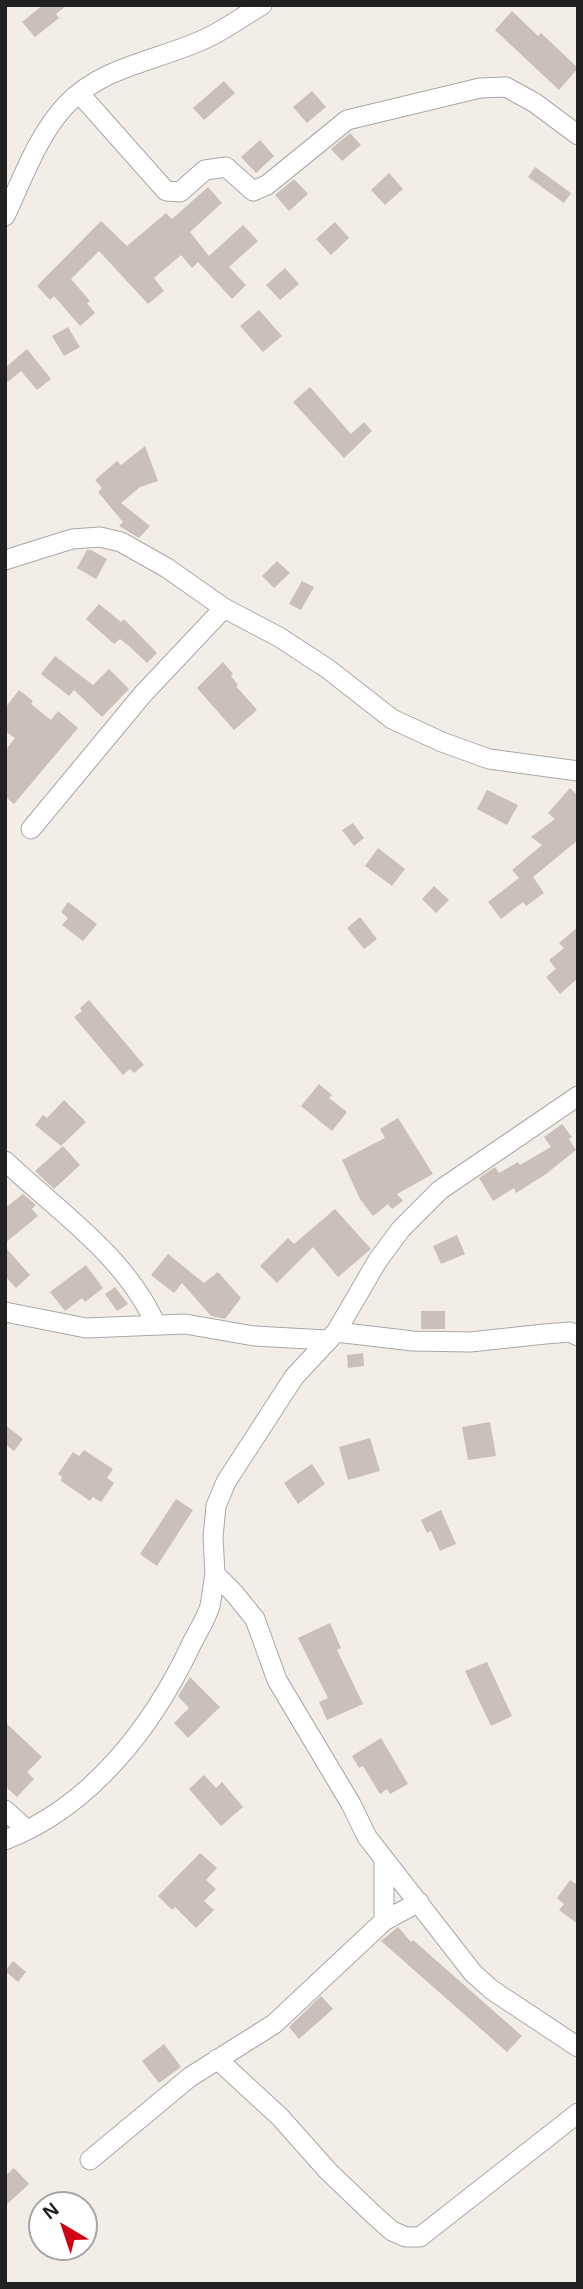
<!DOCTYPE html>
<style>
body{margin:0}
#map{position:relative;width:583px;height:2289px;overflow:hidden;background:#f2ede7;font-family:Arial,sans-serif}
canvas{display:block}
.frame{position:absolute;inset:0;border:7px solid #212121;pointer-events:none}
.north{position:absolute;left:28px;top:2191px;width:70px;height:70px;box-sizing:border-box;background:#fff;border:2px solid #a6a6a6;border-radius:50%;rotate:321deg;font-size:19px;font-weight:700;line-height:28px;text-align:center;color:#212121}
.north::after{content:'';display:block;margin:auto;width:24px;height:32px;background:#d10014;clip-path:polygon(50% 0,100% 100%,50% 72%,0 100%)}
</style>
<div id="map">
<canvas width="583" height="2289"></canvas>
<div class="frame"></div>
<div class="north">N</div>
</div>
<script>
const ctx = document.querySelector('canvas').getContext('2d');
ctx.lineJoin = 'round';
function fillPath(path, color) {
  ctx.fillStyle = color;
  ctx.fill(path, 'evenodd');
}
function stroke(path, color, width, dash) {
  ctx.strokeStyle = color;
  ctx.lineWidth = width;
  ctx.lineCap = dash ? 'butt' : 'round';
  ctx.setLineDash(dash || []);
  ctx.stroke(path);
}
const building = new Path2D(`
 M 43,5 L 67,5 L 56,14 L 59,18 L 35,37 L 22,22 Z
 M 512,11 L 538,36 L 541,33 L 578,68 L 559,90 L 495,30 Z
 M 224,81 L 235,93 L 204,120 L 193,108 Z
 M 312,91 L 326,107 L 307,123 L 293,107 Z
 M 350,133 L 361,145 L 342,161 L 331,149 Z
 M 260,140 L 274,156 L 256,173 L 241,157 Z
 M 535,167 L 571,193 L 564,203 L 528,177 Z
 M 389,173 L 403,189 L 385,205 L 371,190 Z
 M 294,179 L 308,194 L 289,211 L 275,195 Z
 M 208,187 L 222,203 L 190,232 L 209,256 L 243,225 L 258,241 L 229,267 L 246,285 L 232,299 L 198,262 L 192,268 L 181,255 L 154,278 L 164,291 L 148,304 L 99,251 L 71,279 L 90,301 L 87,303 L 95,313 L 80,326 L 54,296 L 50,300 L 37,286 L 101,221 L 127,246 L 166,213 L 172,219 Z
 M 335,222 L 349,238 L 331,255 L 316,239 Z
 M 285,268 L 299,284 L 280,300 L 266,285 Z
 M 259,310 L 282,336 L 263,352 L 240,326 Z
 M 68,327 L 80,347 L 64,356 L 52,336 Z
 M 27,349 L 51,379 L 37,390 L 21,371 L 5,384 L 5,368 Z
 M 310,387 L 351,434 L 364,422 L 372,431 L 344,458 L 293,402 Z
 M 145,446 L 158,481 L 140,487 L 121,503 L 150,526 L 139,538 L 119,526 L 123,522 L 98,492 L 102,488 L 95,480 L 117,461 L 121,465 Z
 M 87,550 L 91,550 L 107,559 L 96,579 L 77,568 Z
 M 277,561 L 290,573 L 274,588 L 262,576 Z
 M 302,581 L 314,587 L 301,610 L 289,604 Z
 M 99,604 L 121,622 L 124,619 L 157,653 L 147,663 L 129,646 L 120,639 L 114,644 L 86,619 Z
 M 55,656 L 93,685 L 109,669 L 129,689 L 102,717 L 74,690 L 69,696 L 41,674 Z
 M 223,662 L 233,674 L 231,676 L 238,685 L 236,686 L 257,710 L 234,730 L 197,688 Z
 M 19,690 L 33,701 L 31,704 L 51,720 L 58,711 L 78,728 L 14,804 L 5,796 L 5,751 L 15,738 L 5,731 L 5,708 Z
 M 570,788 L 578,796 L 578,840 L 533,877 L 544,893 L 526,906 L 523,902 L 501,919 L 488,902 L 519,878 L 512,870 L 542,845 L 531,837 L 555,819 L 548,813 Z
 M 487,790 L 518,805 L 507,825 L 477,809 Z
 M 353,823 L 364,838 L 354,846 L 342,830 Z
 M 378,848 L 405,869 L 392,886 L 365,866 Z
 M 434,886 L 449,900 L 436,913 L 422,899 Z
 M 68,902 L 97,924 L 83,941 L 62,925 L 68,918 L 61,912 Z
 M 360,917 L 377,939 L 364,949 L 347,928 Z
 M 578,927 L 578,978 L 560,994 L 546,977 L 556,969 L 549,960 L 564,948 L 559,943 Z
 M 89,1000 L 144,1065 L 134,1073 L 130,1069 L 123,1075 L 74,1017 L 82,1011 L 80,1008 Z
 M 319,1084 L 332,1095 L 329,1098 L 347,1112 L 332,1131 L 301,1106 Z
 M 64,1100 L 86,1122 L 61,1146 L 35,1125 L 43,1115 L 47,1118 Z
 M 398,1118 L 433,1174 L 397,1194 L 403,1201 L 392,1209 L 388,1204 L 373,1216 L 360,1199 L 342,1160 L 385,1138 L 380,1129 Z
 M 562,1124 L 572,1137 L 569,1139 L 576,1150 L 546,1174 L 516,1193 L 514,1188 L 493,1201 L 479,1178 L 495,1167 L 499,1173 L 518,1162 L 520,1165 L 551,1147 L 544,1137 Z
 M 63,1146 L 80,1165 L 54,1189 L 35,1171 Z
 M 23,1194 L 36,1205 L 32,1209 L 38,1216 L 5,1243 L 5,1208 Z
 M 335,1209 L 371,1249 L 338,1277 L 313,1247 L 277,1283 L 260,1266 L 288,1238 L 294,1244 Z
 M 457,1235 L 465,1254 L 441,1264 L 433,1246 Z
 M 5,1247 L 30,1275 L 16,1288 L 5,1276 Z
 M 168,1254 L 204,1283 L 218,1272 L 241,1298 L 225,1319 L 211,1316 L 182,1283 L 174,1293 L 151,1275 Z
 M 86,1265 L 103,1288 L 85,1302 L 82,1298 L 65,1311 L 50,1292 Z
 M 115,1287 L 128,1304 L 117,1311 L 105,1294 Z
 M 421,1311 L 445,1311 L 445,1329 L 421,1329 Z
 M 363,1353 L 364,1366 L 348,1368 L 347,1355 Z
 M 490,1422 L 496,1456 L 468,1460 L 462,1427 Z
 M 5,1425 L 23,1439 L 14,1451 L 5,1444 Z
 M 370,1438 L 380,1471 L 348,1480 L 339,1447 Z
 M 84,1450 L 113,1469 L 107,1478 L 114,1483 L 101,1502 L 93,1497 L 90,1501 L 61,1481 L 62,1477 L 58,1474 L 73,1452 L 79,1456 Z
 M 312,1464 L 325,1484 L 298,1504 L 284,1483 Z
 M 176,1499 L 193,1510 L 157,1566 L 140,1554 Z
 M 441,1510 L 456,1544 L 440,1551 L 431,1531 L 427,1533 L 421,1520 Z
 M 330,1623 L 341,1648 L 337,1650 L 363,1704 L 327,1720 L 319,1702 L 328,1698 L 298,1638 Z
 M 487,1662 L 512,1716 L 491,1726 L 465,1671 Z
 M 190,1677 L 220,1707 L 188,1738 L 174,1723 L 189,1708 L 178,1696 Z
 M 5,1722 L 42,1757 L 27,1772 L 34,1779 L 17,1797 L 5,1786 Z
 M 381,1738 L 408,1784 L 390,1794 L 387,1789 L 380,1794 L 363,1766 L 359,1768 L 352,1756 Z
 M 204,1775 L 216,1788 L 222,1782 L 243,1807 L 221,1826 L 189,1789 Z
 M 200,1853 L 217,1868 L 206,1880 L 216,1889 L 204,1901 L 214,1910 L 196,1928 L 175,1907 L 172,1910 L 158,1896 Z
 M 570,1880 L 578,1885 L 578,1924 L 559,1910 L 564,1904 L 557,1898 Z
 M 398,1927 L 411,1942 L 413,1940 L 522,2036 L 507,2052 L 381,1941 Z
 M 13,1961 L 26,1972 L 18,1982 L 5,1971 Z
 M 321,1996 L 333,2009 L 299,2039 L 289,2027 Z
 M 164,2044 L 181,2067 L 159,2083 L 142,2061 Z
 M 14,2168 L 29,2184 L 5,2206 L 5,2176 Z`);
const minor = new Path2D(`
 M 79,93 L 166,191 L 180,192 L 205,170 L 226,167 L 253,191 L 267,185 L 347,120 L 480,88 L 506,87 L 535,103 L 578,135
 M 5,216 C 23,178 38,134 67,104 C 105,64 164,60 211,36 C 229,27 245,15 262,5
 M 5,560 L 72,539 L 100,537 L 121,542 L 167,568 L 224,608 L 279,637 L 328,669 L 392,719 L 442,742 L 489,759 L 578,771
 M 31,829 L 143,694 L 224,608
 M 578,1096 L 440,1190 L 401,1229 L 378,1260 L 336,1332 L 294,1377 L 226,1482 L 216,1506 L 213,1537 L 215,1574 L 233,1592 L 255,1619 L 277,1680 L 351,1804 L 367,1837 L 473,1973 L 492,1990 L 578,2047
 M 5,1161 C 58,1211 125,1256 155,1323
 M 5,1312 L 86,1328 L 185,1324 L 254,1336 L 327,1340
 M 336,1332 L 413,1341 L 470,1342 L 545,1334 L 570,1332 L 578,1336
 M 5,1810 L 27,1830
 M 5,1840 C 91,1807 153,1726 191,1645 C 197,1633 206,1619 210,1606 C 212,1596 213,1584 215,1574
 M 384,1921 L 384,1860
 M 217,2059 L 280,2117 L 328,2171 L 374,2215 L 392,2231 L 406,2237 L 420,2237 L 578,2113
 M 90,2160 L 190,2077 L 274,2024 L 384,1921 L 419,1902`);
fillPath(building, '#cabfb9');
stroke(minor, '#a8a8a8', 21);
stroke(minor, '#fff', 19);
</script>
